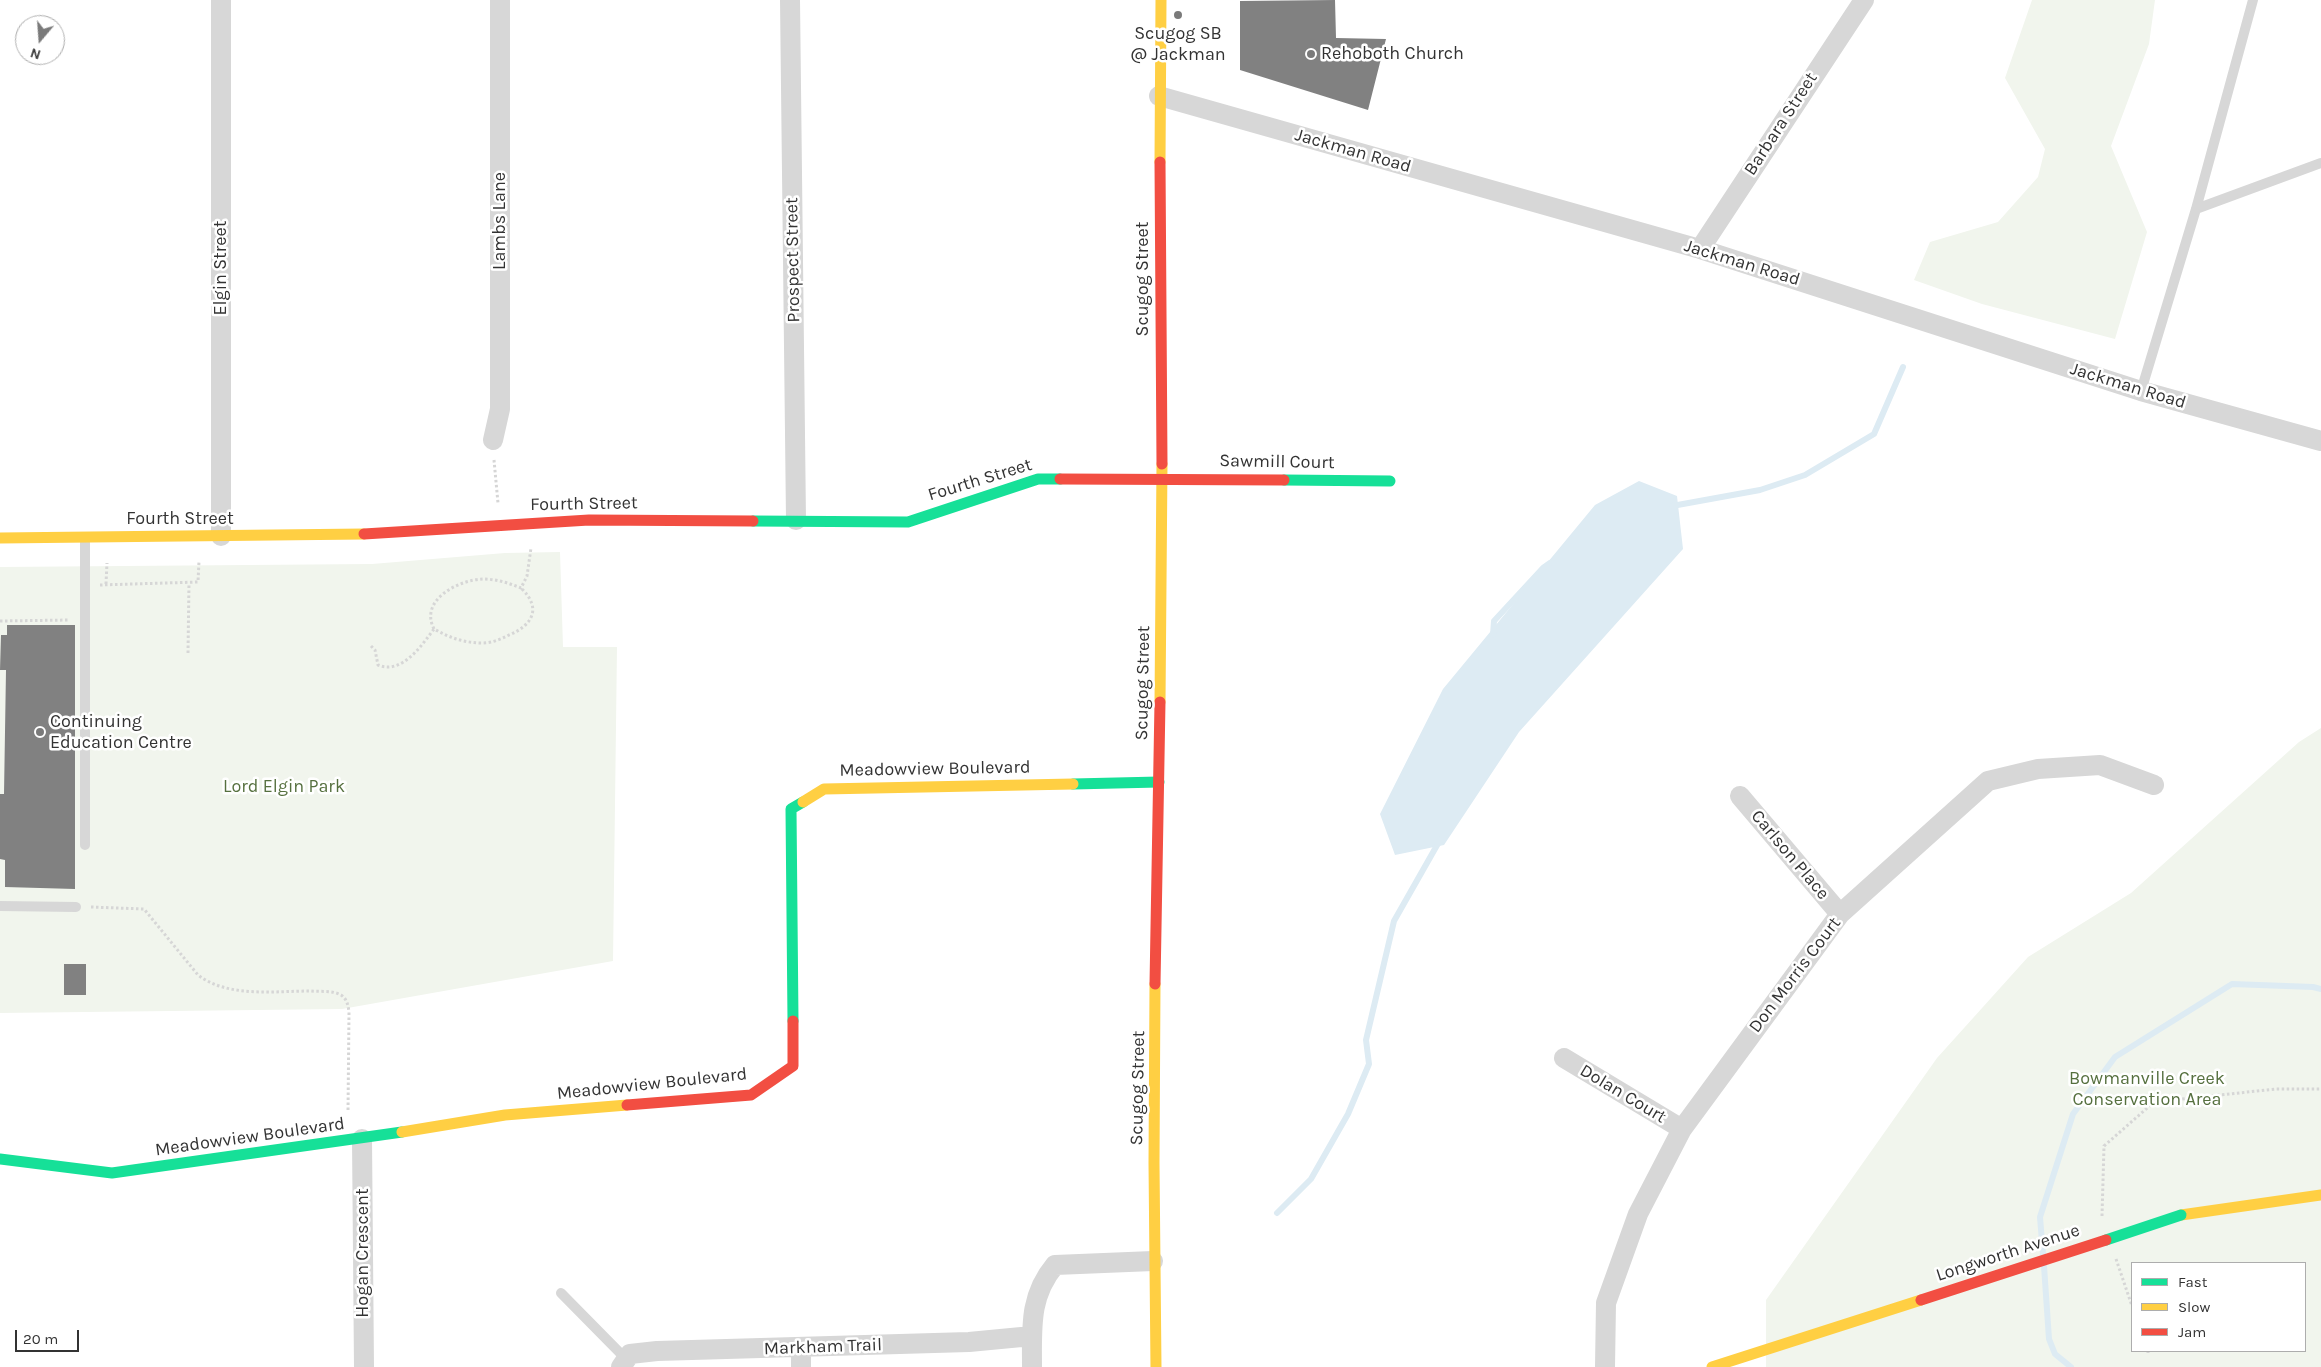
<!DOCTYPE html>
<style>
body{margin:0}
#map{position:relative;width:2321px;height:1367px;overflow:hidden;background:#fff;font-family:Karla,sans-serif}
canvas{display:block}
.legend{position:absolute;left:2131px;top:1262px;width:175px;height:90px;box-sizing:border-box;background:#fff;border:1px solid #adadad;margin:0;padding:6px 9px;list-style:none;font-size:15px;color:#333}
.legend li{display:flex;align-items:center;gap:10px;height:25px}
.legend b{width:25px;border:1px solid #adadad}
.north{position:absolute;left:15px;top:15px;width:50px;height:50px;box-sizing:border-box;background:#fff;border:1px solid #adadad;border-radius:50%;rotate:198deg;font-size:14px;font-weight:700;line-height:20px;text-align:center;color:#333}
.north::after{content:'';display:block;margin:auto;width:18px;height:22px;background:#7a7a7a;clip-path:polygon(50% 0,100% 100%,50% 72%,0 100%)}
.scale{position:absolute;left:15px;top:1330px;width:64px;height:22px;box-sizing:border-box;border:2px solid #333;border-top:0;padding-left:6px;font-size:15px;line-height:18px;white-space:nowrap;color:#333;-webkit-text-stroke:4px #fff;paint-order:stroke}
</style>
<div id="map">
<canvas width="2321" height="1367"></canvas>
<ul class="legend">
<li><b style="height:6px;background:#16e098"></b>Fast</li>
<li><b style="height:6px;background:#ffcf43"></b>Slow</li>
<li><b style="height:6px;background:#f24e42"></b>Jam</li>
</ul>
<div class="north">N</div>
<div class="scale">20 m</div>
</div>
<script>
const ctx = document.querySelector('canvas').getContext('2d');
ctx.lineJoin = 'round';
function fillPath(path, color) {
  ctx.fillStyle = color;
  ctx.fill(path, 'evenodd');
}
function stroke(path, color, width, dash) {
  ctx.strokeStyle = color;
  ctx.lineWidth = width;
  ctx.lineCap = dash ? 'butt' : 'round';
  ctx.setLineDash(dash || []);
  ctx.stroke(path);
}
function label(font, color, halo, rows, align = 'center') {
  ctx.font = font + ' Karla,sans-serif';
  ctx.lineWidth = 5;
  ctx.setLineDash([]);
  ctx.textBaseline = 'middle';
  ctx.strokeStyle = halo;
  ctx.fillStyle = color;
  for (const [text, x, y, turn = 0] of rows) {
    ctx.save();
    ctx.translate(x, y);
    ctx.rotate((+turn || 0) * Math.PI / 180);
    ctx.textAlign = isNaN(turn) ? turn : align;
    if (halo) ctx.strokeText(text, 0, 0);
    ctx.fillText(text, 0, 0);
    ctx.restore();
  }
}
const green = new Path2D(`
 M 2032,0 L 2155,0 L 2149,44 L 2111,146 L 2147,232 L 2115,339 L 1982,304 L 1914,280 L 1930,242 L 1998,222 L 2038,177 L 2045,149 L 2005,78 Z
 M 560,552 L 563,647 L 617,647 L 613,961 L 342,1009 L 0,1013 L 0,567 L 372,564 L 505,553 Z
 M 2321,728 L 2321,1367 L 1766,1367 L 1766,1300 L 1937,1058 L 2028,957 L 2131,893 L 2299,742 ZM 2132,1263 L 2305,1263 L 2305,1351 L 2132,1351 Z`);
const water = new Path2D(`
 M 1639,481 L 1677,496 L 1683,549 L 1519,732 L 1444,845 L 1395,855 L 1380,814 L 1443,689 L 1595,505 Z`);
const stream = new Path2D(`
 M 1672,506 L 1760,490 L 1805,475 L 1874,434 L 1903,367
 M 1493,635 L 1494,621 L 1543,568 L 1550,563
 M 1277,1213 L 1311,1179 L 1348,1114 L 1369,1064 L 1366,1040 L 1394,921 L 1440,840
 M 2043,1254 L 2040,1217 L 2073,1114 L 2115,1057 L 2232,984 L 2313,987 L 2321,989
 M 2044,1266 L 2049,1339 L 2055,1354 L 2071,1367`);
const building = new Path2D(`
 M 1335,0 L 1336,38 L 1386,39 L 1368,110 L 1240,70 L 1240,1 Z
 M 7,625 L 75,625 L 75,889 L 5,887 L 5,860 L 0,859 L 0,794 L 4,794 L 6,670 L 0,670 L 1,635 L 7,635 Z
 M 64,964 L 86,964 L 86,995 L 64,995 Z`);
const path = new Path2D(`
 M 494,460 L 498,503
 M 106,584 L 107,563
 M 100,585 L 198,582 L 199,561
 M 0,621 L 70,620
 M 434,629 C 419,600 458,580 483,579 C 496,579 509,583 521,588 L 527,576 L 531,548
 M 371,646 L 375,650 L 378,665 C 402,675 422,645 434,629 C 450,638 465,643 483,643 C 492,643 501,639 509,635 C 533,625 542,608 521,588
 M 188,653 L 189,583
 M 91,907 L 144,909 L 198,975 C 228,998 275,991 311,991 C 321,992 332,990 341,995 C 347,999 348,1005 349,1012 L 348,1112
 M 2102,1216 L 2104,1146 L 2154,1102 L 2276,1089 L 2321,1089
 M 2116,1259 L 2132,1306
 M 2148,1351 L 2148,1353`);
const lane = new Path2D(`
 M 2196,209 L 2321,163
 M 2141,391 L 2196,209 L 2253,0
 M 85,845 L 85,539
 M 0,906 L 76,907
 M 561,1293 L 626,1359`);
const street = new Path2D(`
 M 790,0 L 796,520
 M 1159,96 L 1700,249 L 2141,391 L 2321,441
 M 1700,249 L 1864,0
 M 493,440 L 500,409 L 500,0
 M 221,536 L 221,0
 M 1740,796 L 1840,914
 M 1564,1058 L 1682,1129
 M 362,1139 L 364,1367
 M 801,1348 L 801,1367
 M 621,1367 L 630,1354 L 657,1351 L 969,1342 L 1032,1336
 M 1032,1367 C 1032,1328 1029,1296 1055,1265 L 1153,1261
 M 1605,1367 L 1606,1303 L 1638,1214 L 1682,1129 L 1840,914 L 1988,781 L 2038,769 L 2100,765 L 2154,785`);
const fast = new Path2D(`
 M 1284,480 L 1390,481
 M 753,521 L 908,522 L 1038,479 L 1060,479
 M 1073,784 L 1159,782
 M 793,1021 L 791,809 L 803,802
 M 0,1159 L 112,1173 L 402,1132`);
const slow = new Path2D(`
 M 1160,162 L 1161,0
 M 0,538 L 364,534
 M 1160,702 L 1162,464
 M 803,802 L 824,789 L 1073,784
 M 1155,984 L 1154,1163 L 1156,1367
 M 402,1132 L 505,1115 L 627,1105
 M 2181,1215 L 2321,1195
 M 1712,1367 L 1921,1300`);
const jam = new Path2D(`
 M 1160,162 L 1162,464
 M 1060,479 L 1284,480
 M 364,534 L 589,520 L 753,521
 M 1155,984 L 1160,702
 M 627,1105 L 751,1095 L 793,1066 L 793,1021`);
const fastBridge = new Path2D(`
 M 2106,1240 L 2181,1215`);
const jamBridge = new Path2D(`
 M 1921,1300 L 2106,1240`);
const markers = [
 [1178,15,5,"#7a7a7a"],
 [1311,54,5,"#7a7a7a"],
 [40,732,5,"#7a7a7a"]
];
const poiNames = [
 ["Scugog SB",1178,34,"center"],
 ["@ Jackman",1178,55,"center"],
 ["Rehoboth Church",1321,54],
 ["Continuing",50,722],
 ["Education Centre",50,743]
];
const streetNames = [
 ["Barbara Street",1781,124,-57],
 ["Jackman Road",1353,151,16],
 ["Lambs Lane",500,221,-90],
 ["Prospect Street",793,260,-91],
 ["Jackman Road",1742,263,17],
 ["Elgin Street",221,268,-90],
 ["Scugog Street",1143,279,-90],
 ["Jackman Road",2128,386,17],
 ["Sawmill Court",1277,462,1],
 ["Fourth Street",980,480,-17],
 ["Fourth Street",584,504,-1],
 ["Fourth Street",180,519],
 ["Scugog Street",1143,683,-89],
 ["Meadowview Boulevard",935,769,-1],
 ["Carlson Place",1790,855,50],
 ["Don Morris Court",1795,975,-53],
 ["Meadowview Boulevard",652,1084,-6],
 ["Scugog Street",1138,1088,-89],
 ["Dolan Court",1623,1094,31],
 ["Meadowview Boulevard",250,1137,-8],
 ["Hogan Crescent",363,1253,-90],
 ["Longworth Avenue",2008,1253,-18],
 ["Markham Trail",823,1347,-2]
];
const parkNames = [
 ["Lord Elgin Park",284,787],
 ["Bowmanville Creek",2147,1079],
 ["Conservation Area",2147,1100]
];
fillPath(green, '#f1f5ed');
fillPath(water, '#ddebf3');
stroke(stream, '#ddebf3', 6);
fillPath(building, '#818181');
stroke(path, '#d6d6d6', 3, [2.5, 2.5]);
stroke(lane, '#d7d7d7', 10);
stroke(street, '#d7d7d7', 20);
stroke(fast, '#16e098', 11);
stroke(slow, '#ffcf43', 11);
stroke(jam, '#f24e42', 11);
stroke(fastBridge, '#16e098', 11);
stroke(jamBridge, '#f24e42', 11);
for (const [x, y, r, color] of markers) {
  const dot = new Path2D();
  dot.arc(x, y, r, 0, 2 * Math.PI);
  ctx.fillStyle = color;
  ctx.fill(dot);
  stroke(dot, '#fff', 2);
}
label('18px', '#333', '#fff', poiNames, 'left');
label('18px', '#333', '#fff', streetNames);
label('18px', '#56703f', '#fff', parkNames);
</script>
